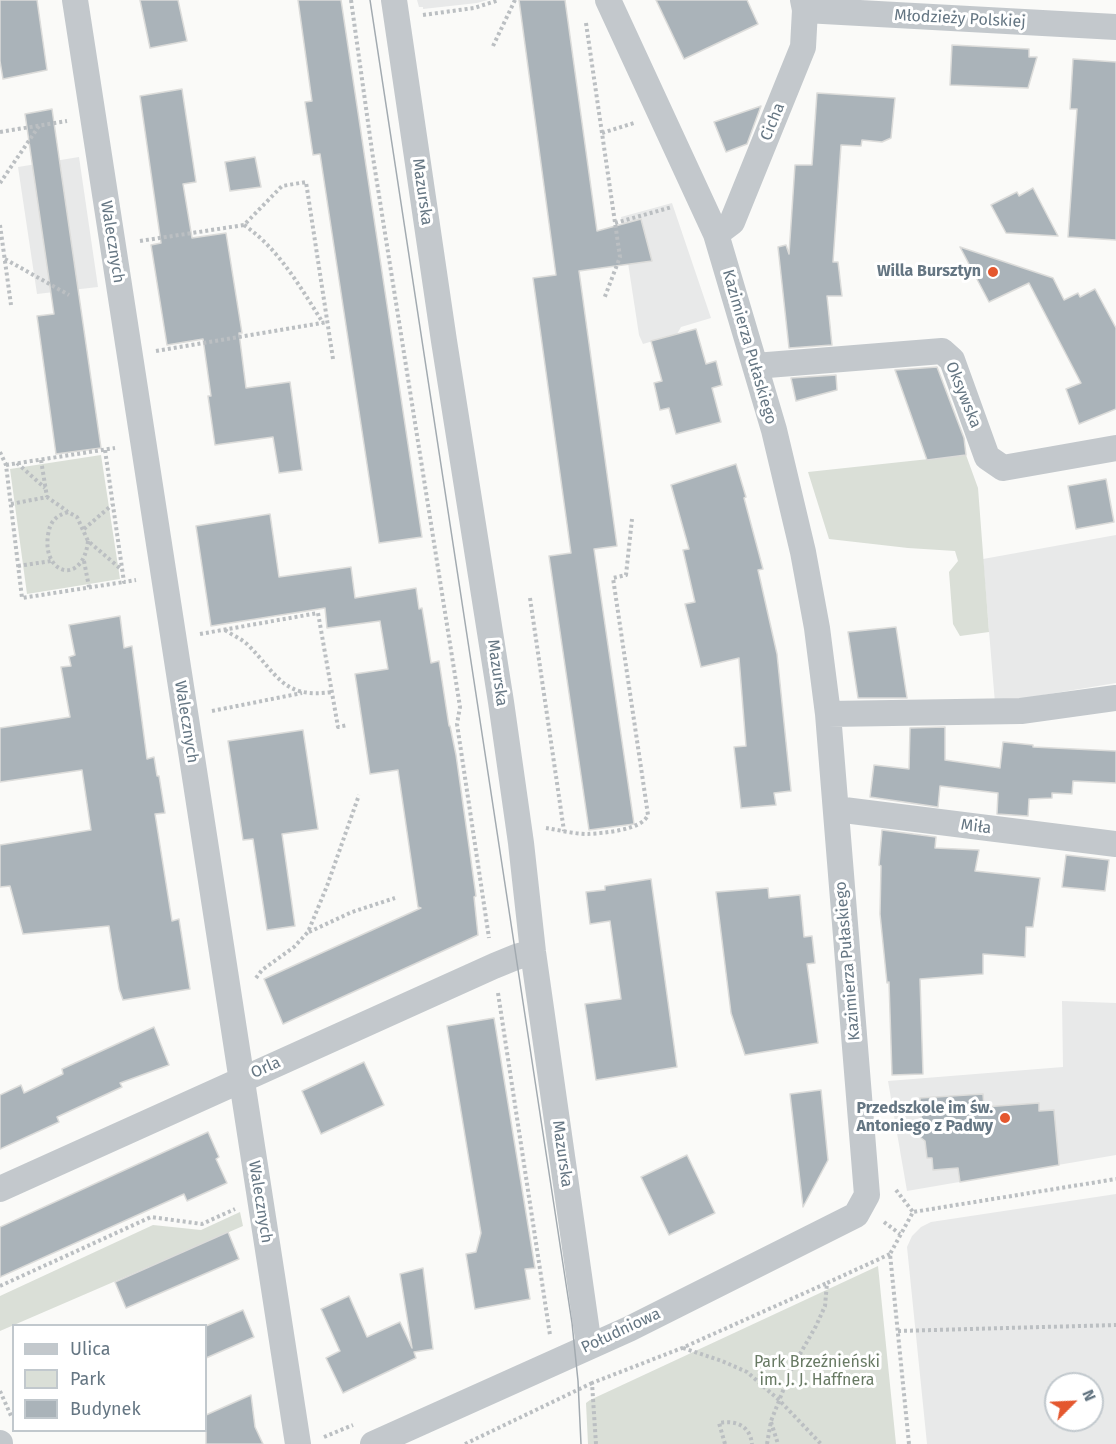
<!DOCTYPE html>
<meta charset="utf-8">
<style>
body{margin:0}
#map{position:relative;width:1116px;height:1444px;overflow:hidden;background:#fafaf8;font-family:"Fira Sans",sans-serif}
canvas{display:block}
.legend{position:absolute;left:12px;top:1324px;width:195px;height:108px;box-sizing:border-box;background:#fff;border:2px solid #c1c8cd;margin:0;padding:8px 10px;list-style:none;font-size:18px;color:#657683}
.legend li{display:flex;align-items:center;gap:12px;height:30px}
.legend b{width:30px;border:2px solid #c1c8cd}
.north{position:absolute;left:1044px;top:1372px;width:60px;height:60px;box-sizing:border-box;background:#fff;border:2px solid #c1c8cd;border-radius:50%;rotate:66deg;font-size:16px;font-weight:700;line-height:24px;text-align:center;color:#657683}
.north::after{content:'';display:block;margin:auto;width:21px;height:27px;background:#e4572e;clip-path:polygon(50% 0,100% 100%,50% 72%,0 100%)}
</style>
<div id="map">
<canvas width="1116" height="1444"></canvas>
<ul class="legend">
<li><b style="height:8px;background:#c3c8cc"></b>Ulica</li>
<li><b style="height:16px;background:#dadfd7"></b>Park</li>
<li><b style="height:16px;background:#aab3b9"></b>Budynek</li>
</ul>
<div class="north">N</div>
</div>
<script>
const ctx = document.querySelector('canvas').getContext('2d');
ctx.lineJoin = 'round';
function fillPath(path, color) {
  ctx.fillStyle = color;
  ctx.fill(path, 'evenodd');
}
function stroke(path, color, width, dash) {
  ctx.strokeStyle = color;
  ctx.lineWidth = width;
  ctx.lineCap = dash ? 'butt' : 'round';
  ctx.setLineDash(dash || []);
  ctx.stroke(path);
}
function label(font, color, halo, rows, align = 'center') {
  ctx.font = font + ' "Fira Sans",sans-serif';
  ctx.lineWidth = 6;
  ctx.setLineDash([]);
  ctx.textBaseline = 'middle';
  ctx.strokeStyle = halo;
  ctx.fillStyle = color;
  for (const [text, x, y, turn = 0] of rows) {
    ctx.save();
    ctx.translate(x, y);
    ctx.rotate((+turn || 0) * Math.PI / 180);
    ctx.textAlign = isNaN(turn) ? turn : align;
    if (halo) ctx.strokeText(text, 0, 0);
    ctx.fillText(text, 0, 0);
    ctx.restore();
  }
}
const built = new Path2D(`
 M 417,0 L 488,0 L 477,3 L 423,9 L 423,7 L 419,7 Z
 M 79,157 L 98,287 L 37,294 L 18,167 Z
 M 672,203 L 711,318 L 681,327 L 677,334 L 643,344 L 639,335 L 621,217 Z
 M 1116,535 L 1116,683 L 995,703 L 983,559 Z
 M 1062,1001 L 1116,1003 L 1116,1155 L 907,1191 L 888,1081 L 1063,1067 Z
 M 1116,1194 L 1116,1444 L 927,1444 L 907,1247 L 912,1236 L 921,1227 L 931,1222 ZM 1056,1384 L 1092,1384 L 1092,1420 L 1056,1420 Z`);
const green = new Path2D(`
 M 101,455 L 120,579 L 27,594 L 10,469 Z
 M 966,455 L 978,488 L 989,632 L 960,636 L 953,624 L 949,572 L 958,561 L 955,551 L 908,548 L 829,539 L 808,472 Z
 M 240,1212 L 243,1226 L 0,1331 L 0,1296 L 153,1225 L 201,1230 Z
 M 878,1266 L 896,1444 L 588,1444 L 586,1403 L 590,1400 Z`);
const building = new Path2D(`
 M 0,0 L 37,0 L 47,70 L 3,79 L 0,61 Z
 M 140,0 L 178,0 L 187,41 L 150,48 Z
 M 298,0 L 341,0 L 422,537 L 379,543 L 320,154 L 313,155 L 305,102 L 312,101 Z
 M 519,0 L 565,0 L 597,231 L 641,219 L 652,261 L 579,271 L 617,546 L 594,549 L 634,824 L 589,830 L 549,556 L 571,553 L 533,278 L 556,275 Z
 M 656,0 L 747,0 L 758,24 L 684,59 Z
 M 952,45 L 1029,49 L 1029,57 L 1037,57 L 1028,88 L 950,85 Z
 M 1073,59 L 1116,62 L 1116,240 L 1068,237 L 1077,109 L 1070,109 Z
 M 182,89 L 196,182 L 183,184 L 192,238 L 226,233 L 242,333 L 239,333 L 246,388 L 290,382 L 302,470 L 279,473 L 273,437 L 215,445 L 208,396 L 211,396 L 203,339 L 167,345 L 151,245 L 161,243 L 140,96 Z
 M 817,93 L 895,98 L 891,138 L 882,142 L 862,140 L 861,146 L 841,145 L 833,262 L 838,262 L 842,296 L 827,296 L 832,345 L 789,348 L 778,247 L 786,245 L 789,254 L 795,165 L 812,165 Z
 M 761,106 L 747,144 L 726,152 L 714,122 Z
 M 52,109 L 101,448 L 56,454 L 37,316 L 54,314 L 25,114 Z
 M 255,157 L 261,187 L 230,191 L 225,162 Z
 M 1033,188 L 1058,236 L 1006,233 L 991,205 L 1017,192 L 1019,196 Z
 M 960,247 L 1053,278 L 1064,300 L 1078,293 L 1080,297 L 1095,289 L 1116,328 L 1116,409 L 1079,424 L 1066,389 L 1081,383 L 1029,283 L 989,302 Z
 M 696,329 L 706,364 L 716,361 L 722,385 L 712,388 L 721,422 L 676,434 L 669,408 L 660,410 L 654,383 L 662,381 L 651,341 Z
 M 937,367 L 964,438 L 966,455 L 927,460 L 895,370 Z
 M 836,375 L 837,390 L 796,401 L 791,378 Z
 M 736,464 L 746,497 L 744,498 L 763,569 L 758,570 L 777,654 L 791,791 L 774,793 L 776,805 L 741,808 L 734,747 L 746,746 L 739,658 L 701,667 L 685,604 L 695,602 L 683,550 L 689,549 L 671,485 Z
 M 1106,479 L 1114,522 L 1076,529 L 1068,486 Z
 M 270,514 L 279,577 L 351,567 L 355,598 L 416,588 L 419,609 L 422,608 L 431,663 L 439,661 L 449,726 L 450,726 L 456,755 L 476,896 L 474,897 L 478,935 L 283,1024 L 264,979 L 421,908 L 418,907 L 398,770 L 370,774 L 355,674 L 388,669 L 380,621 L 327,628 L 325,608 L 211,626 L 196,526 Z
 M 120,616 L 124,648 L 132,646 L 147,759 L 154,757 L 157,776 L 159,776 L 165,813 L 155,814 L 172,921 L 179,919 L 190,989 L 123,1000 L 119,989 L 109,926 L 23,934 L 10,886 L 0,887 L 0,845 L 91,830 L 82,770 L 0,782 L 0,728 L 70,717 L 61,667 L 71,666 L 69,657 L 75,655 L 69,625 Z
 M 896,627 L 907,698 L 858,698 L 848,632 Z
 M 945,727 L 945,760 L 1000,768 L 1003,742 L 1033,745 L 1033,747 L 1116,751 L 1116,783 L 1073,781 L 1072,794 L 1052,793 L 1052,798 L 1029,799 L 1028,816 L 997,814 L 998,793 L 940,786 L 938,807 L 870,797 L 874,765 L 909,769 L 910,728 Z
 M 303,730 L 318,829 L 282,834 L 295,926 L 267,930 L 253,839 L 243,840 L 228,741 Z
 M 882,830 L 936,837 L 935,848 L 979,850 L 975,871 L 1040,878 L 1033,927 L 1026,927 L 1025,957 L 983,954 L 983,974 L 920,979 L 923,1074 L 892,1075 L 889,982 L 887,983 L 880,914 L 881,866 L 879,865 Z
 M 1066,855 L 1109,860 L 1105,891 L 1062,887 Z
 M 651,879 L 677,1067 L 596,1080 L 585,1004 L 621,999 L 610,921 L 590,924 L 586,892 L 605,890 L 605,886 Z
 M 768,888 L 769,898 L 800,895 L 804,937 L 812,936 L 815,963 L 807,964 L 818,1043 L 745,1055 L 731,1013 L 716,892 Z
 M 494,1018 L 535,1268 L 525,1269 L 530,1299 L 475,1309 L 466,1254 L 476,1252 L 481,1233 L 447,1026 Z
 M 154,1027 L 169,1065 L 120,1083 L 122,1087 L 57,1117 L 59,1122 L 0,1149 L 0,1095 L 21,1085 L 24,1093 L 63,1074 L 62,1069 Z
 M 364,1062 L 384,1105 L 321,1134 L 302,1091 Z
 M 821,1090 L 828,1160 L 803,1207 L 790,1094 Z
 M 983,1094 L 984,1107 L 1039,1103 L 1039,1111 L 1054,1110 L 1059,1165 L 960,1182 L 958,1168 L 933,1170 L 932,1158 L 927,1158 L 925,1141 L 916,1134 L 922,1127 L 920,1098 Z
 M 208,1132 L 219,1157 L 216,1159 L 227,1183 L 187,1201 L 184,1194 L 0,1277 L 0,1227 Z
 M 687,1155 L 715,1213 L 669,1235 L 641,1177 Z
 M 228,1232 L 239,1259 L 126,1308 L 115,1282 Z
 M 423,1268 L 433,1349 L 414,1352 L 416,1358 L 343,1393 L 326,1358 L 340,1351 L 321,1309 L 349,1296 L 367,1337 L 400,1322 L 412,1348 L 400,1274 Z
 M 243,1310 L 254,1337 L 206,1358 L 206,1326 Z
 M 251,1395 L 255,1427 L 263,1444 L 206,1444 L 206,1415 Z`);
const path = new Path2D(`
 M 351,0 L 372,151 L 460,707 L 457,724 L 489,938
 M 423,15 L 474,8 L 499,0
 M 586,23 L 620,257 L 604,299
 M 493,46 L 515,0
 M 0,132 L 67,121
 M 602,133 L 634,123
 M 0,183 L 39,126
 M 615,223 L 672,207
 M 0,225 L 11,305
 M 244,225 C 279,249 301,288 323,323
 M 140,241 L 244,225 L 282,186 L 306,182 L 333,359
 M 5,259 L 69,295
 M 156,351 L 327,322
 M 105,450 L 124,582 L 136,580
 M 0,452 L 6,465 L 22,598 L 124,582
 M 41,460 L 47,497
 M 17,463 L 45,488
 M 6,465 L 115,448
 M 11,504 L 47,497 L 67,511
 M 84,529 L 112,505
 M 88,541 C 83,586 42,575 48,535 C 50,522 55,516 68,512 L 77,517 L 88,541 L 122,570
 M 84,561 L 89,587
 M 18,566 L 51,561
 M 530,598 L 564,831
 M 225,630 C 232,635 242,639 248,645 C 278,675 283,699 332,692
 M 200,634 L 318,613 L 338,727 L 348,725
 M 212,711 L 302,693
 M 546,828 C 559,830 574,834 588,834 C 604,833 642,830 648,815 L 613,578 L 626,575 L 632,519
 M 309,932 L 352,912 L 395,898
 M 256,978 L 262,970 L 294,947 L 308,932 L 327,886 L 359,795
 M 498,993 L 550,1335
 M 896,1190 L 913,1212
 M 884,1222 L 900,1234
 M 0,1286 L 151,1217 L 202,1224 L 235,1209
 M 898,1331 L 1116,1325
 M 683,1348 L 722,1361 L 747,1372 L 779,1400 L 821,1444
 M 0,1391 L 12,1418
 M 771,1422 L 778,1444
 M 324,1437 L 353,1425
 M 465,1444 L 592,1383
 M 596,1444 L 592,1383 L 682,1348 L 827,1283
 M 725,1444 L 719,1423 C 735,1420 750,1425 752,1444
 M 767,1444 L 771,1421 L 792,1368 L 816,1326 L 825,1306 L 827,1283 L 890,1254
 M 909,1444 L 890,1254 L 913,1212 L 1116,1179`);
const minor = new Path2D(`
 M 75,0 L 298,1444
 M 394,0 L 444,341 L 501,702 L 521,843 L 533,952 L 589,1346
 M 805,10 L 1116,27
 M 716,234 L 732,222 L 803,47 L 805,10 L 803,0
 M 755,366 L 942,351 L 952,360 L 987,457 L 1003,468 L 1116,448
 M 828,714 L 1021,711 L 1116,698
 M 836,809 L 1116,844
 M 0,1189 L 494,966 L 516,957 L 533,952
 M 0,1443 L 0,1444
 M 373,1444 L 629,1329 L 856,1215 L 867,1195 L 828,714 L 817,628 L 803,552 L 774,430 L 716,234 L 608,0`);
const tram = new Path2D(`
 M 370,0 L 572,1323 L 578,1381 L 581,1444`);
const markers = [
 [993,272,6,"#e4572e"],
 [1005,1118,6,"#e4572e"]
];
const streetNames = [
 ["Młodzieży Polskiej",960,19,3],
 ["Cicha",773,122,-68],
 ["Mazurska",422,192,82],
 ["Walecznych",112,242,81],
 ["Kazimierza Pułaskiego",749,347,74],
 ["Oksywska",963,395,68],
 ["Mazurska",497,673,82],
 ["Walecznych",186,722,81],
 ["Miła",976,827,7],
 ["Kazimierza Pułaskiego",848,961,-95],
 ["Orla",266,1068,-24],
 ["Mazurska",562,1154,82],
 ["Walecznych",260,1202,81],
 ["Południowa",621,1331,-25]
];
const poiNames = [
 ["Willa Bursztyn",981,272],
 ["Przedszkole im św.",993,1109],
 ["Antoniego z Padwy",993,1127]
];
const parkNames = [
 ["Park Brzeźnieński",817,1363],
 ["im. J. J. Haffnera",817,1381]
];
fillPath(built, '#e8e9e9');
fillPath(green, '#dadfd7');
fillPath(building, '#aab3b9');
stroke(building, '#dcdcda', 1.5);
stroke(path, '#bbbfc2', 4, [3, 3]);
stroke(minor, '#c3c8cc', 26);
stroke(tram, '#a2aab0', 1.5);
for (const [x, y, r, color] of markers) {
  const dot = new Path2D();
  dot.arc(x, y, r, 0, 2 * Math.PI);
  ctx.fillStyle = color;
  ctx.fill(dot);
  stroke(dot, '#fff', 2);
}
label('16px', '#657683', '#fff', streetNames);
label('bold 16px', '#657683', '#fff', poiNames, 'right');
label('16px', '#687a64', '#fff', parkNames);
</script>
